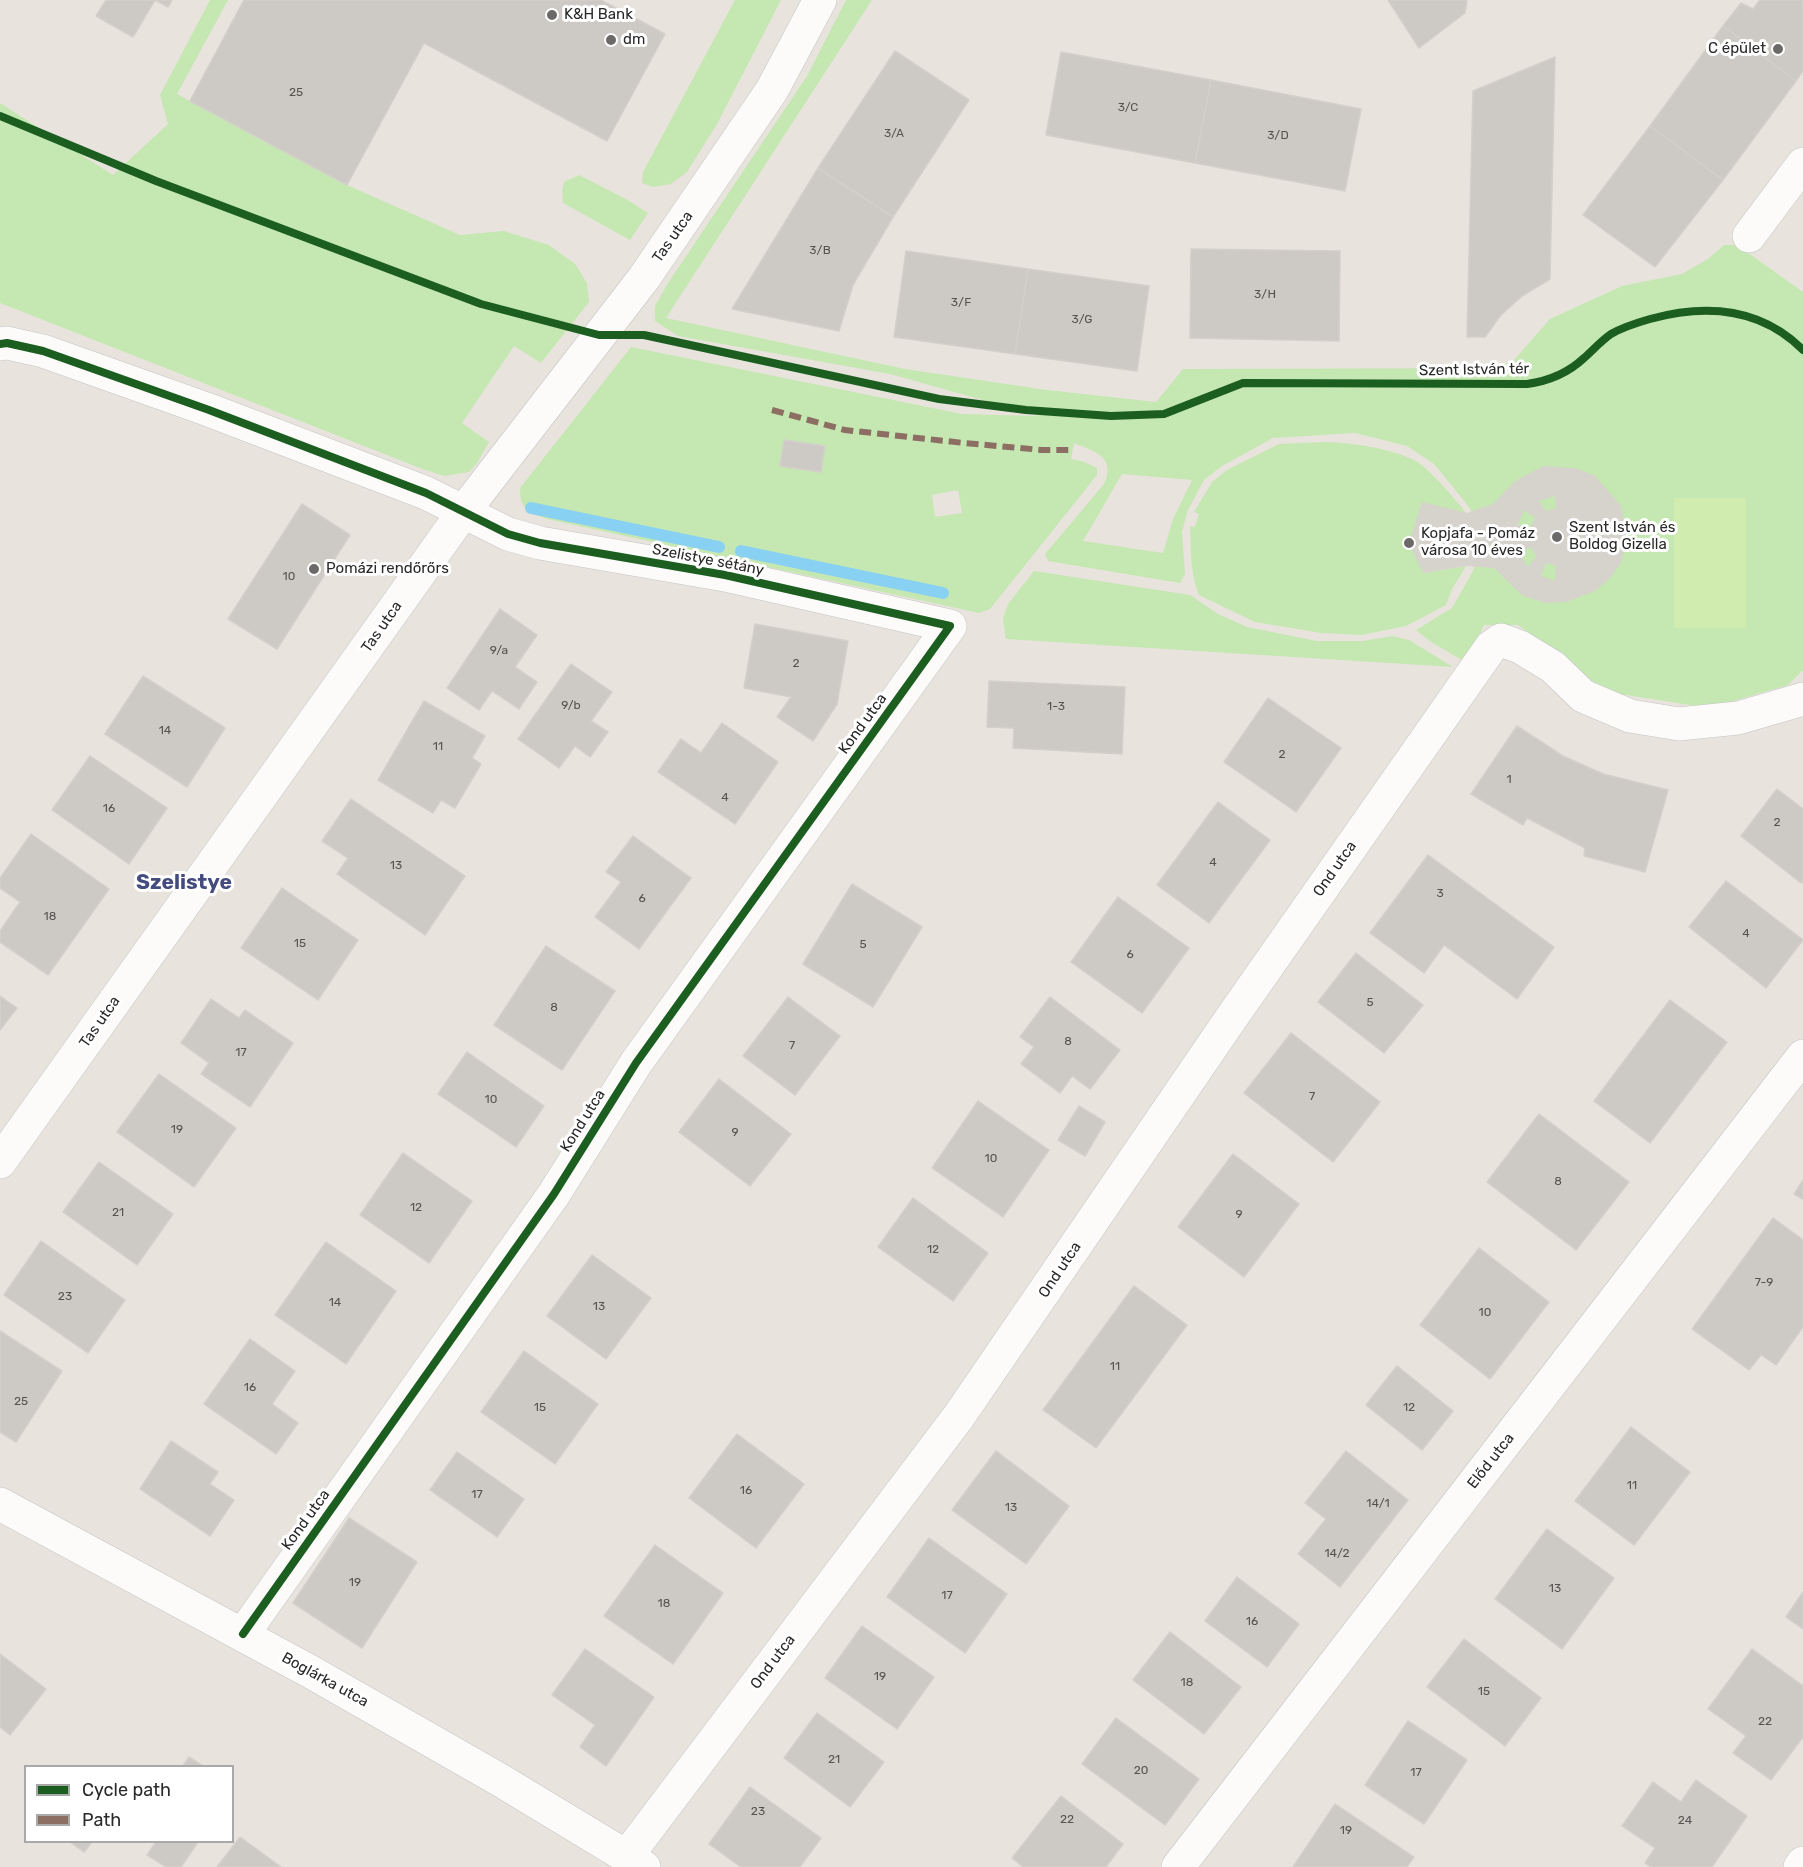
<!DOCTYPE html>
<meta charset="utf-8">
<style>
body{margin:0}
#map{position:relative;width:1803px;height:1867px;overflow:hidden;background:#e8e4dd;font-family:Rubik,sans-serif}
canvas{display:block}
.legend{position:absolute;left:24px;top:1765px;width:210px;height:78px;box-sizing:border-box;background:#fff;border:2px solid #a9a9a9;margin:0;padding:8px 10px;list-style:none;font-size:18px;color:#292929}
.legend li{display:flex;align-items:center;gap:12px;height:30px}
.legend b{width:30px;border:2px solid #a9a9a9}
</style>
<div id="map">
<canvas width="1803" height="1867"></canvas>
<ul class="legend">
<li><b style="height:8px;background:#1b5e20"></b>Cycle path</li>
<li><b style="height:8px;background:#8d6e63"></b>Path</li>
</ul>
</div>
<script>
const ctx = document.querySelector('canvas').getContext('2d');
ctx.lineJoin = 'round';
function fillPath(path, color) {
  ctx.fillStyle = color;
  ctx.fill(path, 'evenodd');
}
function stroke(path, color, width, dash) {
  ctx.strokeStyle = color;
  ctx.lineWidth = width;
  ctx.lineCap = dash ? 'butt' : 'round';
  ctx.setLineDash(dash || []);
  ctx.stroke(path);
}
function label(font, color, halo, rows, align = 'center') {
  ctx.font = font + ' Rubik,sans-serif';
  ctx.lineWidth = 6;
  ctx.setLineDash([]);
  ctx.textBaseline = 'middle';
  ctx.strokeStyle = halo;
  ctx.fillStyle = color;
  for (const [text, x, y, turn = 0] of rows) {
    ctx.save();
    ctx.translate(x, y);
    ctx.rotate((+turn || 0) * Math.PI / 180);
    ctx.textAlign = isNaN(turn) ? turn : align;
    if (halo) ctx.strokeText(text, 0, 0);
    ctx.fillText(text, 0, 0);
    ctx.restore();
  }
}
const green = new Path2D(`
 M 210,0 L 228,0 L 177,94 L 347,185 L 460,235 L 504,231 L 549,245 L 575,264 L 587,283 L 589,302 L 541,363 L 514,346 L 462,423 L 489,442 L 477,463 L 469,472 L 444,476 L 420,468 L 0,303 L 0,103 L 113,175 L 168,124 L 160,95 Z
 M 735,0 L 781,0 L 717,124 L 687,172 L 671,184 L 653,187 L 642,183 L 643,172 Z
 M 846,0 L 872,0 L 666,318 L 905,369 L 1047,390 L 1156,402 L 1183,369 L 1496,368 L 1514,360 L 1550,319 L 1622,286 L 1682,274 L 1708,259 L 1724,245 L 1737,245 L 1803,292 L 1803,670 L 1788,685 L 1709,708 L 1607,692 L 1518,625 L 1484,625 L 1471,654 L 1462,660 L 1431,642 L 1416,630 L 1452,608 L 1473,571 L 1478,555 L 1478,521 L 1465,502 L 1434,464 L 1407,446 L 1355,433 L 1273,438 L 1222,466 L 1204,480 L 1188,510 L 1182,532 L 1185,574 L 1180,583 L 1048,561 L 1045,554 L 1104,484 C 1116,457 1096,452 1074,443 L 1071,459 L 1084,462 L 1097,468 L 1097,475 L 990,609 L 979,613 L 547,519 C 528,512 520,510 520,488 L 631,347 L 962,414 L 1040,416 L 890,374 L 678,336 L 655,321 L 655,306 L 668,283 L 807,76 ZM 1122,474 L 1192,480 L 1173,519 L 1163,553 L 1083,541 ZM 958,490 L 962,513 L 935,517 L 932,495 Z
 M 579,175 L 626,199 L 648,213 L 630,240 L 563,203 L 562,191 L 564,182 Z
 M 1326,442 C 1353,443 1389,448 1414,460 C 1428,467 1456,500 1467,514 L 1423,573 L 1466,566 L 1452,589 L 1446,605 L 1406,626 L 1361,635 L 1321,633 L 1255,622 L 1199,595 C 1190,574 1191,549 1190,526 L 1195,527 L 1199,514 L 1194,512 L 1212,482 L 1227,470 L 1279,444 Z
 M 1034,571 L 1190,595 L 1218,614 L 1247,627 L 1317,641 L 1362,641 L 1393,636 L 1409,640 L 1453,667 L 1006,639 L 1003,618 L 1008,604 Z`);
const pitch = new Path2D(`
 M 1674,498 L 1746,498 L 1746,628 L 1674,628 Z`);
const plaza = new Path2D(`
 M 1543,466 L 1575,468 L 1595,476 L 1621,506 L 1626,535 L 1625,549 L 1620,564 L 1609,579 L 1595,591 L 1566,602 L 1545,603 L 1522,595 L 1494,568 L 1466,566 L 1423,573 L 1409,543 L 1422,502 L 1467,513 L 1493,504 L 1514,482 ZM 1555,496 L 1556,508 L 1546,511 L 1539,501 ZM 1524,510 L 1535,518 L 1530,528 L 1518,525 ZM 1531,547 L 1536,557 L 1528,567 L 1519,552 ZM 1546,563 L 1556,566 L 1555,581 L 1541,576 Z`);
const stream = new Path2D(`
 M 531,508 L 719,547
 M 741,551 L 943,593`);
const building = new Path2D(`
 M 106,0 L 155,0 L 133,37 L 96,16 Z
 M 155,0 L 172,0 L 168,7 Z
 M 244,0 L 601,0 L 665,34 L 607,141 L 424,43 L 347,185 L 190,101 Z
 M 1388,0 L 1467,0 L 1465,13 L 1419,48 Z
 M 1760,0 L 1803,0 L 1803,71 L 1796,81 L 1723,26 L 1741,3 L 1753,9 Z
 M 1723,26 L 1796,81 L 1723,180 L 1650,126 Z
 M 895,51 L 969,100 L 893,217 L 818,168 Z
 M 1061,52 L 1211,80 L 1195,163 L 1046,135 Z
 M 1555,57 L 1550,279 L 1522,296 L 1501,315 L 1485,337 L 1467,337 L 1473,91 Z
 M 1211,80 L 1361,109 L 1345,191 L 1195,163 Z
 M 1650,126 L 1723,180 L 1655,267 L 1583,215 Z
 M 818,168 L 893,217 L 853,285 L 839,331 L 732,309 Z
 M 1191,249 L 1340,251 L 1339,341 L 1190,338 Z
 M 906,251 L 1028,269 L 1015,354 L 894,337 Z
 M 1028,269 L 1149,286 L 1137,371 L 1015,354 Z
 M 784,440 L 825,446 L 821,472 L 780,466 Z
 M 302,504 L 350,535 L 277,649 L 228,619 Z
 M 500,609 L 537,635 L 515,667 L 537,682 L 519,709 L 492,691 L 479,710 L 447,688 Z
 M 755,624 L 848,641 L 837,704 L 813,741 L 777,717 L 791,697 L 744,688 Z
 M 571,664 L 612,692 L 591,721 L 608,732 L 590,757 L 575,746 L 559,768 L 518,739 Z
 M 143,676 L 225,728 L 187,787 L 105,734 Z
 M 989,681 L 1125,687 L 1122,754 L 1013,748 L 1014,728 L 987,727 Z
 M 1268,698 L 1341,748 L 1296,812 L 1224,762 Z
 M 424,701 L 485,736 L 472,758 L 481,764 L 455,808 L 441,800 L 433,813 L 378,780 Z
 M 722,723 L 778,762 L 735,824 L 658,772 L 681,739 L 701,753 Z
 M 1517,726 L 1563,756 L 1603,774 L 1668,790 L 1645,872 L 1584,856 L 1585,848 L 1527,818 L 1523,825 L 1471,794 Z
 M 90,756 L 167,808 L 129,864 L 52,810 Z
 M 1777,789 L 1803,809 L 1803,881 L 1801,883 L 1741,836 Z
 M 351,799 L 465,876 L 425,935 L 337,874 L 348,858 L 322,841 Z
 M 1218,802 L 1270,840 L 1209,923 L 1157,885 Z
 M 31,834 L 109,889 L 48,975 L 0,942 L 0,931 L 20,902 L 0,888 L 0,878 Z
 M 633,836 L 691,878 L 639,949 L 595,917 L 621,882 L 606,872 Z
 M 1428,855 L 1554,947 L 1517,999 L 1444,945 L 1424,973 L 1370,933 Z
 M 1726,881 L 1803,940 L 1766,988 L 1689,927 Z
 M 852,884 L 922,927 L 873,1007 L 803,964 Z
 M 282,888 L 358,940 L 318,1000 L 241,948 Z
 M 1118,897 L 1189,948 L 1142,1013 L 1071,962 Z
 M 546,946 L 615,991 L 562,1070 L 494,1025 Z
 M 1356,953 L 1423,1005 L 1384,1053 L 1318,1002 Z
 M 0,996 L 17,1008 L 0,1030 Z
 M 788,997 L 840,1036 L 795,1095 L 743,1056 Z
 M 1050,997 L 1120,1050 L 1090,1089 L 1072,1076 L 1060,1093 L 1021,1064 L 1034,1047 L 1020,1037 Z
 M 211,999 L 239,1018 L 245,1010 L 293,1043 L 250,1107 L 201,1074 L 209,1063 L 181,1043 Z
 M 1670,1000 L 1727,1042 L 1650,1143 L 1594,1101 Z
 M 1291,1033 L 1380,1102 L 1333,1162 L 1244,1093 Z
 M 467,1052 L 544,1106 L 516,1147 L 438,1094 Z
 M 159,1074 L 236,1128 L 194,1187 L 117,1132 Z
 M 719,1079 L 791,1134 L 750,1186 L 679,1132 Z
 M 978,1101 L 1049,1150 L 1003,1217 L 932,1168 Z
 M 1079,1106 L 1105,1122 L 1085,1156 L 1058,1140 Z
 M 1539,1114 L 1629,1182 L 1576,1250 L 1487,1182 Z
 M 403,1153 L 472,1201 L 429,1263 L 360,1215 Z
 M 1233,1154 L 1299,1204 L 1244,1277 L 1178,1227 Z
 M 99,1162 L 173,1214 L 137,1265 L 63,1212 Z
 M 1803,1180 L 1803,1199 L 1794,1194 Z
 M 913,1198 L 988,1253 L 953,1301 L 878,1247 Z
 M 1773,1218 L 1803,1240 L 1803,1327 L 1776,1365 L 1761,1355 L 1749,1370 L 1692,1329 Z
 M 41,1241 L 125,1300 L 88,1353 L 4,1295 Z
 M 326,1242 L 396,1291 L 346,1364 L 275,1315 Z
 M 1479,1248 L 1549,1302 L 1490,1379 L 1420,1325 Z
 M 592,1255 L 651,1298 L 606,1359 L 547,1316 Z
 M 1134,1286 L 1187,1325 L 1096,1448 L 1043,1410 Z
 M 0,1331 L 62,1371 L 16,1442 L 0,1432 Z
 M 250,1339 L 295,1371 L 272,1404 L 298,1423 L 276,1454 L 204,1404 Z
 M 524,1351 L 598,1404 L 555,1464 L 481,1412 Z
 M 1397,1366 L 1453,1411 L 1422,1450 L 1366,1405 Z
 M 1631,1427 L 1690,1472 L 1634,1545 L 1575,1501 Z
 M 737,1434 L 804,1484 L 756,1548 L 689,1498 Z
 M 171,1441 L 218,1472 L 210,1484 L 234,1500 L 210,1536 L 140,1489 Z
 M 996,1451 L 1069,1506 L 1026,1564 L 952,1510 Z
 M 1346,1451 L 1408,1500 L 1340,1587 L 1298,1554 L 1326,1519 L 1305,1503 Z
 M 457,1452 L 524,1499 L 497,1537 L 430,1490 Z
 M 349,1518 L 417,1562 L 362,1648 L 293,1603 Z
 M 1547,1529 L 1614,1578 L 1562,1649 L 1495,1599 Z
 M 929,1538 L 1007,1594 L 965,1653 L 887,1597 Z
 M 655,1545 L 723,1593 L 673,1664 L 604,1616 Z
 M 1237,1577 L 1299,1624 L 1267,1667 L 1205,1621 Z
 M 1803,1592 L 1803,1629 L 1786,1617 Z
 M 862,1626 L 934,1677 L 897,1729 L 825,1678 Z
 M 1170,1632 L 1241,1687 L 1204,1734 L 1133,1680 Z
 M 1464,1639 L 1541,1698 L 1505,1746 L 1427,1687 Z
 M 585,1649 L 654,1697 L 606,1766 L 580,1747 L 595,1725 L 552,1695 Z
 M 1752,1649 L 1803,1686 L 1803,1737 L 1771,1780 L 1733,1753 L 1746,1736 L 1708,1709 Z
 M 0,1654 L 46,1689 L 10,1735 L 0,1727 Z
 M 817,1713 L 884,1762 L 850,1807 L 784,1758 Z
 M 1116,1718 L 1199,1779 L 1165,1825 L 1082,1764 Z
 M 1408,1721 L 1467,1760 L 1424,1824 L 1365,1785 Z
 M 189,1757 L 203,1766 L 183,1766 Z
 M 1696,1780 L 1747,1816 L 1712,1867 L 1651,1867 L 1645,1863 L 1655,1848 L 1622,1826 L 1653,1782 L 1681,1802 Z
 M 750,1787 L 821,1838 L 800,1867 L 741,1867 L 709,1844 Z
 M 1061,1796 L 1123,1844 L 1106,1867 L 1023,1867 L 1012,1858 Z
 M 1335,1804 L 1414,1857 L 1407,1867 L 1293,1867 Z
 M 240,1837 L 281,1867 L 217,1867 Z
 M 70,1842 L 92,1842 L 84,1852 Z
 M 156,1842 L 198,1842 L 181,1867 L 166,1867 L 147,1855 Z`);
const minor = new Path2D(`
 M 1749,236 L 1803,164
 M 0,344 L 7,343 L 43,351 L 209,410 L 426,493 L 508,534 L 540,543 L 725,575 L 950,626 L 636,1063 L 554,1194 L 243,1634
 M 0,1162 L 464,511 L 644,278 L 772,90 L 820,0
 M 0,1504 L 311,1672 L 500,1780 L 644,1867
 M 627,1856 L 959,1416 L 1232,1017 L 1491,647 L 1501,640 L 1520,647 L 1553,667 L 1583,696 L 1630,716 L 1679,724 L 1738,718 L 1803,699
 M 1178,1867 L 1803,1056
 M 1800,1867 L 1803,1863`);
const quiet = new Path2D(`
 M 772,410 L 845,430 L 964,443 L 1042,450 L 1073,450`);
const cycleway = new Path2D(`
 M 0,116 L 156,181 L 481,304 L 599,335 L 644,335 L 939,399 L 1026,410 L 1111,416 L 1164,414 L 1243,383 L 1527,384 C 1549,381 1567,374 1584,358 C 1593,350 1601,341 1611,334 C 1623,327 1636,323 1650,319 C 1705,304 1760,307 1803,350
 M 0,344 L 7,343 L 43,351 L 209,410 L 426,493 L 508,534 L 540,543 L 725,575 L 950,626 L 636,1063 L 554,1194 L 243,1634`);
const markers = [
 [552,15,6,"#6c6a68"],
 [611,40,6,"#6c6a68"],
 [1778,49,6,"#6c6a68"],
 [1557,537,6,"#6c6a68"],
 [1409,543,6,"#6c6a68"],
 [314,569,6,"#6c6a68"]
];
const numberNames = [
 ["25",296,93],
 ["3/C",1128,108],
 ["3/A",894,134],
 ["3/D",1278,136],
 ["3/B",820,251],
 ["3/H",1265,295],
 ["3/F",961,303],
 ["3/G",1082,320],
 ["10",289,577],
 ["9/a",499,651],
 ["2",796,664],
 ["9/b",571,706],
 ["1-3",1056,707],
 ["14",165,731],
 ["11",438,747],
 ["2",1282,755],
 ["1",1509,780],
 ["4",725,798],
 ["16",109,809],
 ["2",1777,823],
 ["4",1213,863],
 ["13",396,866],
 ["3",1440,894],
 ["6",642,899],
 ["18",50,917],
 ["4",1746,934],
 ["15",300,944],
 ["5",863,945],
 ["6",1130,955],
 ["5",1370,1003],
 ["8",554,1008],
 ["8",1068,1042],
 ["7",792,1046],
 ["17",241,1053],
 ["7",1312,1097],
 ["10",491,1100],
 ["19",177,1130],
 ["9",735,1133],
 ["10",991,1159],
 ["8",1558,1182],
 ["12",416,1208],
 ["21",118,1213],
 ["9",1239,1215],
 ["12",933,1250],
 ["7-9",1764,1283],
 ["23",65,1297],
 ["14",335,1303],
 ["13",599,1307],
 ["10",1485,1313],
 ["11",1115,1367],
 ["16",250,1388],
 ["25",21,1402],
 ["15",540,1408],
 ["12",1409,1408],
 ["11",1632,1486],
 ["16",746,1491],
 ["17",477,1495],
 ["14/1",1378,1504],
 ["13",1011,1508],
 ["14/2",1337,1554],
 ["19",355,1583],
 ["13",1555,1589],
 ["17",947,1596],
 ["18",664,1604],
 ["16",1252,1622],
 ["19",880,1677],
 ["18",1187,1683],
 ["15",1484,1692],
 ["22",1765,1722],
 ["21",834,1760],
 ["20",1141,1771],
 ["17",1416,1773],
 ["23",758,1812],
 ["22",1067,1820],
 ["24",1685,1821],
 ["19",1346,1831]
];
const poiNames = [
 ["K&H Bank",564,15],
 ["dm",623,40],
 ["C épület",1766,49,"right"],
 ["Szent István és",1569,528],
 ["Boldog Gizella",1569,545],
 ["Kopjafa - Pomáz",1421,534],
 ["városa 10 éves",1421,551],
 ["Pomázi rendőrőrs",326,569]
];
const streetNames = [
 ["Tas utca",673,237,-55],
 ["Szent István tér",1474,370,-1],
 ["Szelistye sétány",708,560,11],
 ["Tas utca",382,627,-55],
 ["Kond utca",863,724,-54],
 ["Ond utca",1335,869,-55],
 ["Tas utca",100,1022,-55],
 ["Kond utca",583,1121,-58],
 ["Ond utca",1060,1270,-56],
 ["Előd utca",1491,1461,-52],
 ["Kond utca",306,1520,-54],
 ["Ond utca",773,1662,-53],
 ["Boglárka utca",325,1680,29]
];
const districtNames = [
 ["Szelistye",184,883]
];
fillPath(green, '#c5e7b2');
fillPath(pitch, '#d1ecaf');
fillPath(plaza, '#d6d2cc');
stroke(stream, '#88d1f2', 12);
fillPath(building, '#cdcac5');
stroke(building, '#d3cfc9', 1.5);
stroke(minor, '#c4c3c4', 34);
stroke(minor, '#fcfbfa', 33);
stroke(quiet, '#8d6e63', 6, [12, 6]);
stroke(cycleway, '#1b5e20', 8);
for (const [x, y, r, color] of markers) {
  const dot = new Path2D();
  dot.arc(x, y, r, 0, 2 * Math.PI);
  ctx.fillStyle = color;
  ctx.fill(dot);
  stroke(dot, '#fff', 2);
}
label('12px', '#545352', null, numberNames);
label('15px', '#292929', '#fff', poiNames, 'left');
label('15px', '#292929', '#fff', streetNames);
label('bold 21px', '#444b7e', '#fff', districtNames);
</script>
